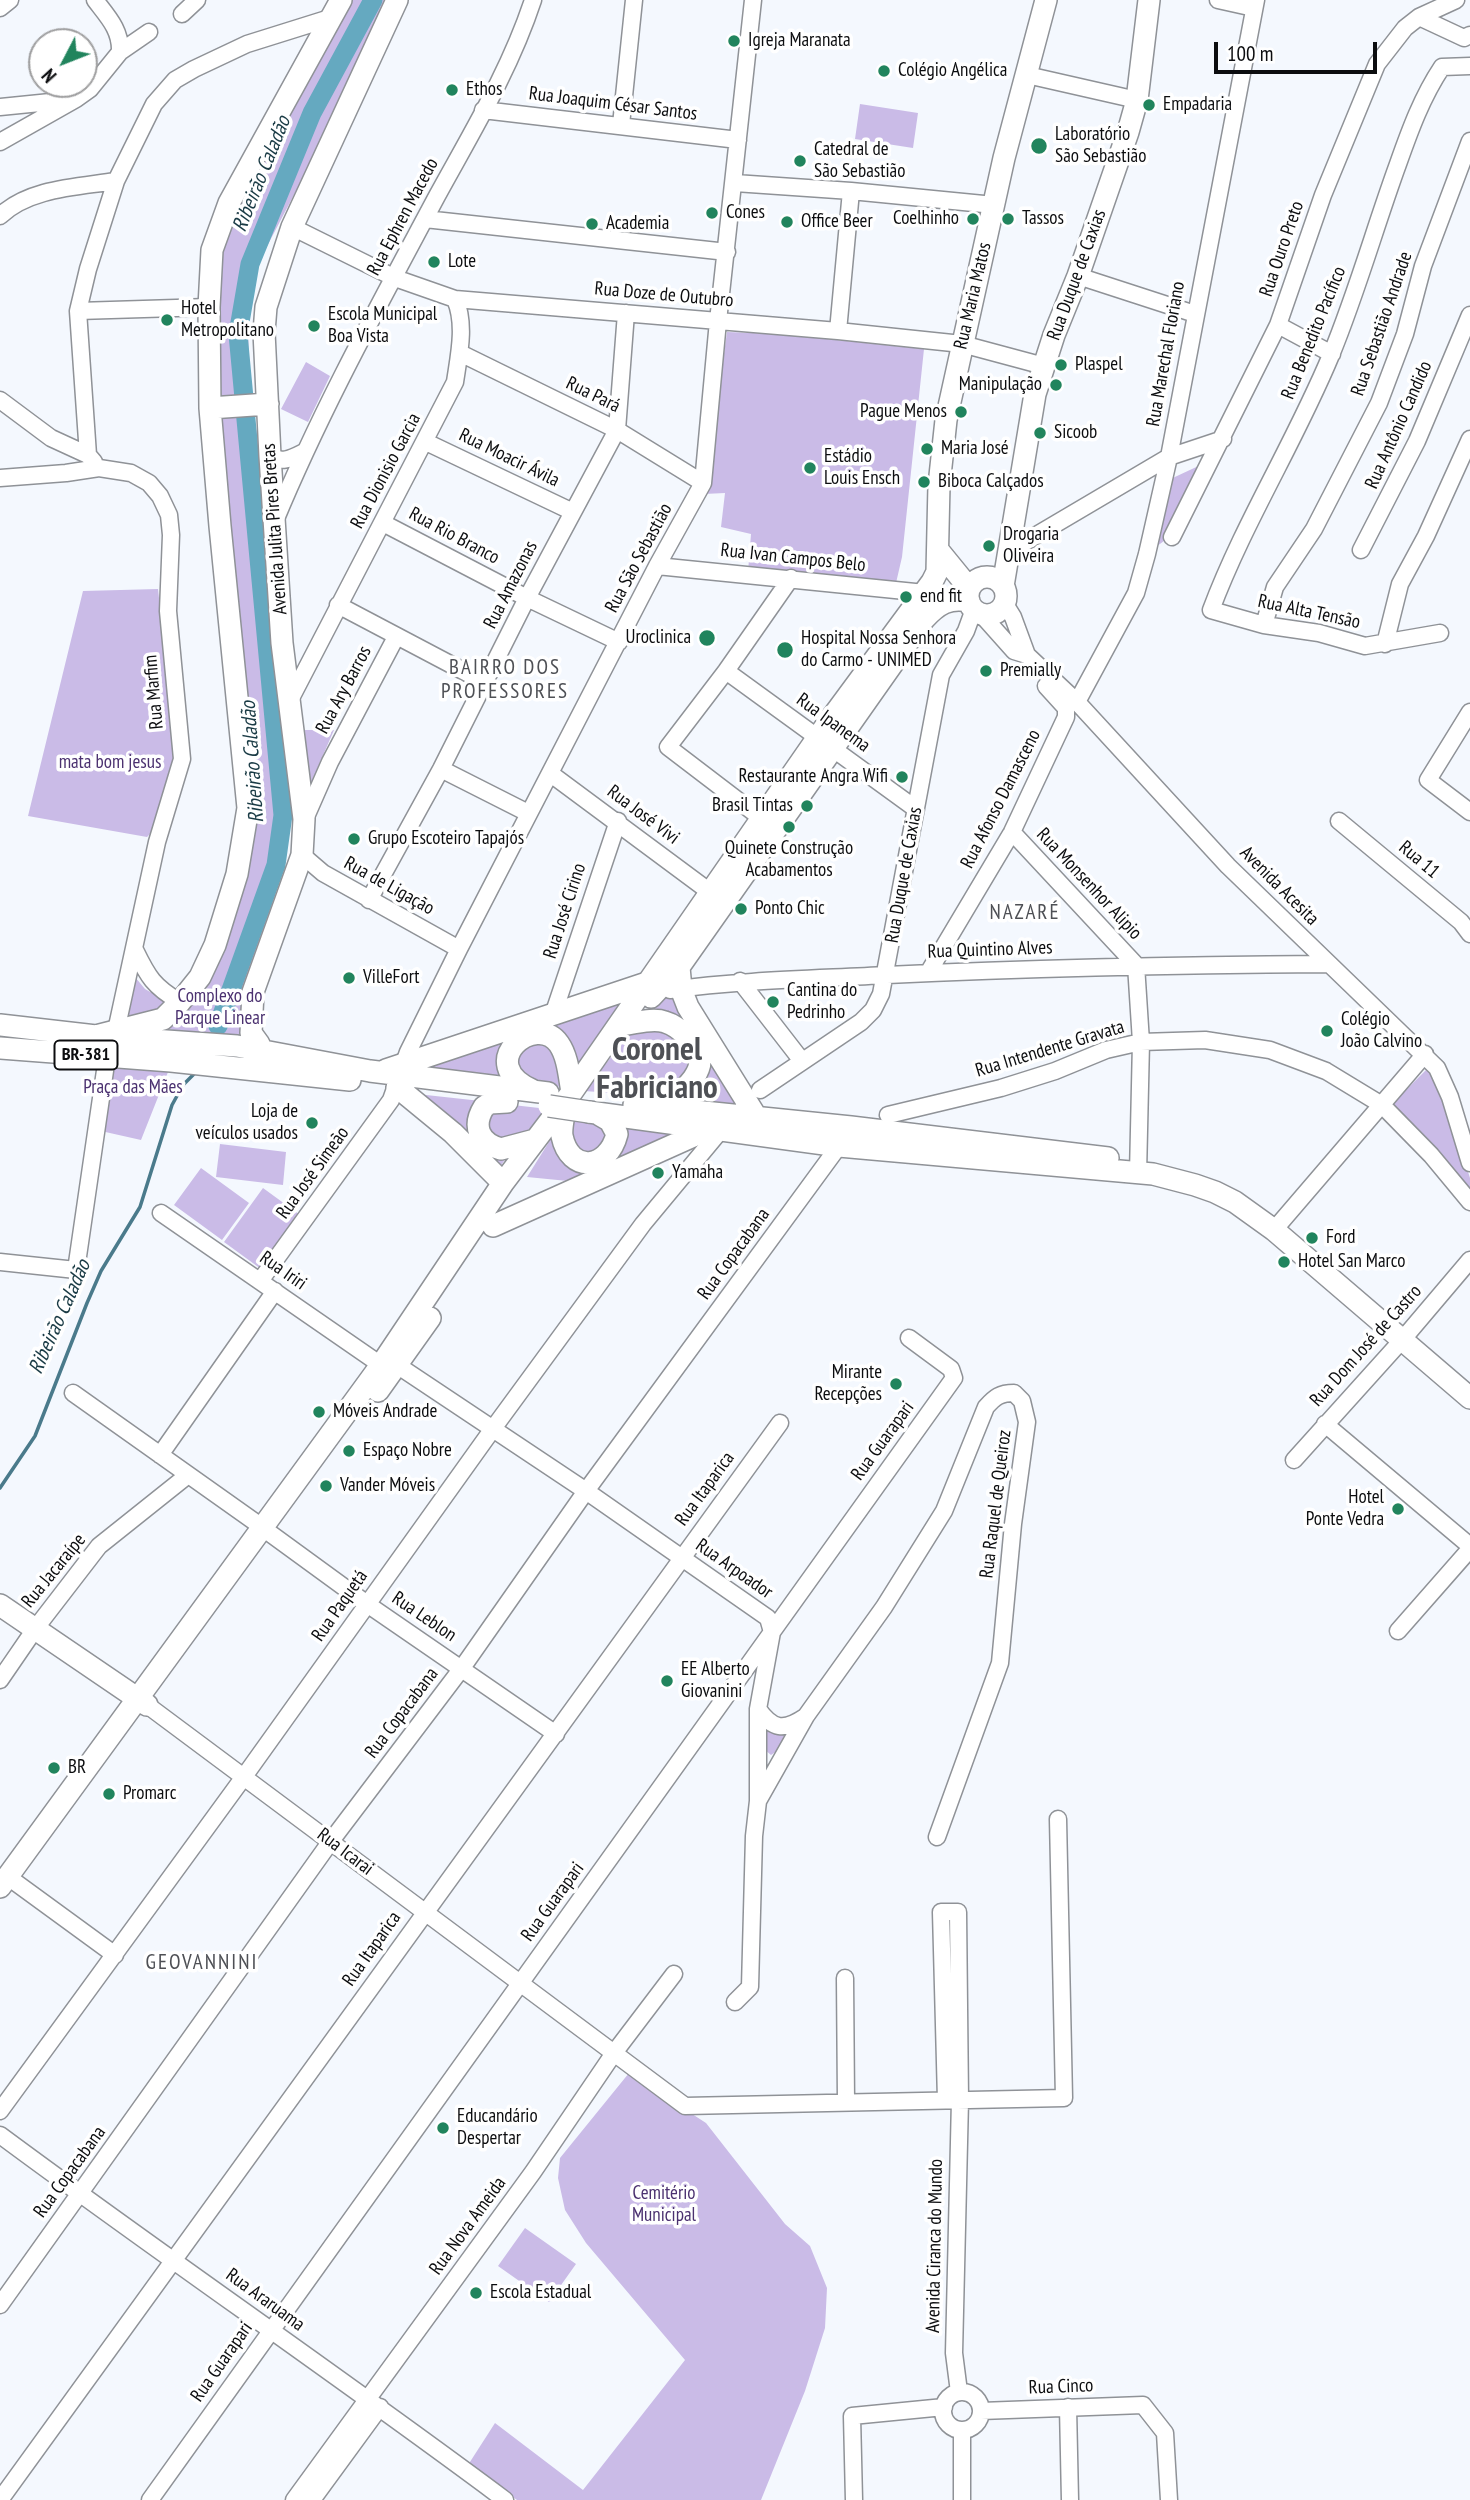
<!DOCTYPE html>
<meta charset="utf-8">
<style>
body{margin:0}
#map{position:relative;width:1470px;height:2500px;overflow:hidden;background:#f4f8fe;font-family:"PT Sans Narrow",sans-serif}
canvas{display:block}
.north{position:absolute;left:28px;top:28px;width:70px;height:70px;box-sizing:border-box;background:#fff;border:2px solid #9e9e9f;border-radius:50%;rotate:228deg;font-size:19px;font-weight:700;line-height:28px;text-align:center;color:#0c0d0f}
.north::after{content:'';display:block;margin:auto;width:24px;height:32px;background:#21845d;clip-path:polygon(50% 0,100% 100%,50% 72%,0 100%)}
.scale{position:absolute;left:1214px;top:42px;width:163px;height:32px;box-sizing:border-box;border:4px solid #0c0d0f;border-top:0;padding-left:9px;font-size:21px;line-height:24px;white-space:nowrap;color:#0c0d0f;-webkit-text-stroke:5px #fff;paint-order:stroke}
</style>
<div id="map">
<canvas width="1470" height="2500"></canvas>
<div class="north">N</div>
<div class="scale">100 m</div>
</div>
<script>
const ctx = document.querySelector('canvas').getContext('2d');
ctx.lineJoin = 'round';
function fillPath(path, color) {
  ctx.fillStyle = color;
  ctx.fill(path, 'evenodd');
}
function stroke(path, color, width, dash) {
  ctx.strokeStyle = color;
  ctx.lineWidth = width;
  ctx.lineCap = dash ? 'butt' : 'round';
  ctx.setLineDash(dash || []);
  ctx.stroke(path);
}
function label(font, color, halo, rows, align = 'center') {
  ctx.font = font + ' "PT Sans Narrow",sans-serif';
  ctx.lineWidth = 7;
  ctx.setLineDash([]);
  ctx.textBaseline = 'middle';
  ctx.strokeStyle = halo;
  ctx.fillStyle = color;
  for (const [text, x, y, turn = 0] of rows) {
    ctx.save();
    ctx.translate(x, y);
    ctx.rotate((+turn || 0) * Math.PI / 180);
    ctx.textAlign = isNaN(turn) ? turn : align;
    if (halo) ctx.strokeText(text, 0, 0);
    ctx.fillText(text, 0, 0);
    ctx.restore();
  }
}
const green = new Path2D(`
 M 345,0 L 396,0 L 253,273 L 248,302 L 249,393 L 258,439 L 267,515 L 288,818 L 282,868 L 252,979 L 252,1039 L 165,1029 L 186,1000 L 208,985 L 226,947 L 245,876 L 211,408 L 216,265 L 237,203 Z
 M 860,104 L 918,113 L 913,148 L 855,139 Z
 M 727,332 L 779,334 L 924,349 L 902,557 L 896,583 L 748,572 L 751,534 L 721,527 L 725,493 L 704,494 Z
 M 306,362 L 330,376 L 308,422 L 281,409 Z
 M 1207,462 L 1168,538 L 1145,555 L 1162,483 Z
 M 158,589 L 178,768 L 159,825 L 147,837 L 28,816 L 83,591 Z
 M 305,730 L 334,730 L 307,792 Z
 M 135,977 L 145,989 L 173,1005 L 163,1014 L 128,1017 Z
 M 638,989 L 573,1075 L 576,1064 L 526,1030 L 512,1085 L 405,1067 Z
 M 679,992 L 747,1114 L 670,1104 L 702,1062 L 652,1013 L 664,994 Z
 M 667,1029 C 683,1047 694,1053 684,1078 L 654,1096 L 584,1091 L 631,1032 Z
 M 545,1038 L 564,1068 L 558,1089 L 537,1086 L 522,1079 L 516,1051 Z
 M 113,1067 L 170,1067 L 141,1140 L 101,1131 Z
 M 1428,1068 L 1444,1096 L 1470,1178 L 1470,1191 L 1392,1104 Z
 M 417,1094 L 481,1101 L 472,1118 L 508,1155 L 498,1170 Z
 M 504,1104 L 548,1109 L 529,1134 L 489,1142 L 486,1119 Z
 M 570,1111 L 597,1122 L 608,1135 L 601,1159 L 572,1151 Z
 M 620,1126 L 694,1128 L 578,1182 L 527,1177 L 554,1134 L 563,1155 L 617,1157 L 624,1148 Z
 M 220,1144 L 286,1152 L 283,1185 L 216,1177 Z
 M 201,1168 L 249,1203 L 222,1240 L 174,1205 Z
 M 263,1188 L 300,1215 L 261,1269 L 224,1242 Z
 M 765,1726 L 790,1730 L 777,1751 L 771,1755 L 764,1749 Z
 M 629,2073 L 706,2123 L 785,2224 L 810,2246 L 827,2288 L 825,2328 L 805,2391 L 761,2500 L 517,2500 L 468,2465 L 495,2423 L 583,2490 L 685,2360 L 586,2243 L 565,2210 L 558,2178 L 560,2158 Z
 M 525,2228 L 576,2264 L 549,2302 L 498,2266 Z`);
const stream = new Path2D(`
 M 213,1038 L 218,1026
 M 0,1488 L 35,1436 L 87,1303 L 101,1271 L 140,1207 L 172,1105 L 183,1085 L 196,1072`);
const river = new Path2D(`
 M 218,1026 L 276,865 L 283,815 L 238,334 L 250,264 L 312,113 L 373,0`);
const minor = new Path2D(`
 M 95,0 C 108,17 121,30 120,52
 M 1218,0 L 1254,8
 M 0,8 L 10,0
 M 182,14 L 197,0
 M 1419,17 L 1464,38 L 1470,35
 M 1027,75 L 1137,100
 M 0,107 L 70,100
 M 483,110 L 738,140
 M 621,125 L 634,0
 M 0,142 L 76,99 L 90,89 L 120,52 L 149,32
 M 735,183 L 851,191 L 994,205
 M 0,216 C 29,188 78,187 116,181
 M 425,219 L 727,252
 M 292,227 L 395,278 L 455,299 L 838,331 L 962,344 L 1044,366
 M 1078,276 L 1195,314
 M 78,311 L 209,307
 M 1278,325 L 1332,354
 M 838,331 L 851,191
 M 460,353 L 617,430 L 703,483
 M 0,400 L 51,438 L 88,455 L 94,462
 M 426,442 L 573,512
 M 88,455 L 78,311 L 88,269 L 116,181 L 154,104 L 175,80 L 194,69 L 247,44 L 330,18
 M 270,456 C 282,464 292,458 304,452
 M 0,478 L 66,473 L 99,468 L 131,473 L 149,483 L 160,496 L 169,515 L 171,535 L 168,611 L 182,759 L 157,842 L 116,1031 L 125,1035
 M 275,521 C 321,410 380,303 437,196 C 472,132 510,70 533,0
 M 383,523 L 527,598 L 619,642
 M 1172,537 L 1278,325 L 1323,195 L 1377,64 L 1405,28 L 1419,17 L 1456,0
 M 1361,550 L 1417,441 L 1470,315
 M 1008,552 L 1169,457 L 1223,439
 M 657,566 L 925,593
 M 1005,604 L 1013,617 L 1027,655
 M 338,605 L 486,683
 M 981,614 L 1014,651 L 1027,655 L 1077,702 L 1228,866 L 1437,1068 L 1450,1097 L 1470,1163
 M 1264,625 L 1275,587 L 1314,529 L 1379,403 L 1405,334 L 1423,266 L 1470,141
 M 1440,633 L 1365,646 L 1319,633 L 1264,625 L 1211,610 C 1244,522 1295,442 1331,355 C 1357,292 1375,227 1398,164 C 1410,130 1422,97 1442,67 L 1470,66
 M 1385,644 L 1400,584 L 1426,536 L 1470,439
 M 726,671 L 916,809
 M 289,702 L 455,382 C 459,355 466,324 455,299
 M 1077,702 L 1136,593 L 1147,554 L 1169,457 L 1256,0
 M 1470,712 L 1428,780 L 1470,812
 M 441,769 L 528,813
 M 551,774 L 710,892
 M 761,818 L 668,747 L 726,671 L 791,578
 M 305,819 L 330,762 L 396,637
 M 1339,821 L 1461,922 L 1470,934
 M 1012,832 L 1136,965 L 1141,1042 L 1138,1174
 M 302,855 L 323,873 L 459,949
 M 369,900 L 441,769 L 527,598 L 617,430 L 626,313
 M 135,950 C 148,977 154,987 180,1002
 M 928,973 L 1012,832 L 1066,717 L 1066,708 L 1046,686
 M 740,981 L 802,1061
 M 670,990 C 743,980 814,979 887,975 C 1034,968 1181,965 1328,964
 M 553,1015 L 618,821
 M 760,1090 L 861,1022 L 873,1010 L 881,994 L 941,675 L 966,631 L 974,609
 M 888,1115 L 1001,1088 L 1055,1071 L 1106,1050 L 1141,1042 L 1205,1040 L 1270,1050 L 1326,1071 L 1382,1105 L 1431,1155 L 1470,1202
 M 161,1213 L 381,1365
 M 1274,1230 L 1425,1054
 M 0,1262 L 76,1270 L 107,1057
 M 260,1281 L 391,1100 L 408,1052 L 459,949 L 657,566 L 703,483 L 718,321 L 753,0
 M 388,1359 L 586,1491 L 768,1618 L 772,1632 L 758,1709 L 758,1801 L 754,1836 L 750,1987 L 735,2002
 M 73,1393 L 262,1527
 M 1325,1424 L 1470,1546
 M 160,1455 L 275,1291
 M 1294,1460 L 1403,1339 L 1470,1260
 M 271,1534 L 367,1604 L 556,1734
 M 1398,1631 L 1470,1549
 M 0,1680 L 35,1629 L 99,1546 L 188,1475
 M 147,1705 L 685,2106 L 1064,2098 L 1058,1819
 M 758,1709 C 773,1730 784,1731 805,1717
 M 758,1801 L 806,1716 L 884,1607 L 944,1511 L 986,1407 C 995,1397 1000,1393 1014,1393 L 1022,1401 L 1027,1422 L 1013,1524 L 1000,1663 L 937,1837
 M 15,1882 L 115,1955
 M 845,1978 L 846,2102
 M 946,2100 L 941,1912 L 958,1912 L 960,2100 L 954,2353 L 959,2392
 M 0,2111 L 243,1778 L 492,1430 L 643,1224 L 721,1130
 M 0,2135 C 167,2259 339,2376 505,2500
 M 0,2305 L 331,1841 L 462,1668 L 586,1491 L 844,1139
 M943 2411a19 19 0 1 1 38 0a19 19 0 1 1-38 0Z
 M 1068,2407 L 1070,2500
 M 981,2411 L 1143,2405 L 1165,2433 L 1169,2500
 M 962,2430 L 962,2500
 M 0,2500 L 780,1423
 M 150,2500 L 954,1378 L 951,1369 L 909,1338
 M 294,2500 L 533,2172 L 614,2053 L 674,1974
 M 312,2500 L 380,2407
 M 854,2500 L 852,2416 L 944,2407`);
const major = new Path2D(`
 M 210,408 L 268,404
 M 938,550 L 969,588
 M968 596a19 19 0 1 1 38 0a19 19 0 1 1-38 0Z
 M 1003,586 L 1035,394 L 1054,335 L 1078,276 L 1128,132 L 1137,100 L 1149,0
 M 679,967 L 681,989 L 688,1007 L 757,1118
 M 651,997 L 679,967 L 924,619 C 938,604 949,597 969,601
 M 628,1024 C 640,1022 654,1018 665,1022 C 679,1026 699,1045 700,1061 C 700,1072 689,1086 680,1092 C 669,1100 648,1102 634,1105
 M 0,1025 L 96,1036 L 237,1046 L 370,1071 L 548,1093
 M 96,1036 L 163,1019 L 180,1002 L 200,977 L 215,945 L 237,874 L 248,808 L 220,526 L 210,408 L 209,307 L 212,250 L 229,203 L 341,0
 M 0,1048 L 171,1061 L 350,1080
 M 248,1068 L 259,1056 L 259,1044 L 251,1033 L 253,992 L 302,855 L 304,819 L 282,643 L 270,456 L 264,332 L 266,307 L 292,227 L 397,0
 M 386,1070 L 647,983
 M 397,1087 L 453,1133 L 503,1183
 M 532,1090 C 473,1063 536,1011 559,1044 C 568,1057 569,1076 572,1092
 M 507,1102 L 490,1103 L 484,1107 C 472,1126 479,1143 501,1149 L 535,1140
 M 664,1108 L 851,1127 L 1108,1158
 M 589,1112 L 839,1146 L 1153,1174 L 1195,1185 L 1215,1192 L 1235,1202 L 1274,1230 L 1470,1398
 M 564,1114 C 563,1121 561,1129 562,1136 C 570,1174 608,1170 617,1134 L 610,1121 L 598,1114
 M 493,1226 L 709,1129
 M 378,1391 L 430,1318
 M 0,1605 L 147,1705
 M 0,1887 L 381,1365 L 503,1183 L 572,1092 L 825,727 L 932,582 L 937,572 L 939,485 L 946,420 L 1004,158 L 1046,0`);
const majorBridge = new Path2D(`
 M 549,1106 L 589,1112`);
const markers = [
 [734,41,7,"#21845d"],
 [884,71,7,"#21845d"],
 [452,90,7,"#21845d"],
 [1149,105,7,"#21845d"],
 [1039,146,9,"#21845d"],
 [800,161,7,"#21845d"],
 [712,213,7,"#21845d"],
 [973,219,7,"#21845d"],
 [1008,219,7,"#21845d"],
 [787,222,7,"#21845d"],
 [592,224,7,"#21845d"],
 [434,262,7,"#21845d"],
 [167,320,7,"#21845d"],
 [314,326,7,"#21845d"],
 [1061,365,7,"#21845d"],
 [1056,385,7,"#21845d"],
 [961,412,7,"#21845d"],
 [1040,433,7,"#21845d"],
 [927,449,7,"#21845d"],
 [810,468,7,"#21845d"],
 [924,482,7,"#21845d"],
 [989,546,7,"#21845d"],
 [906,597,7,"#21845d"],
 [707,638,9,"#21845d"],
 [785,650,9,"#21845d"],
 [986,671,7,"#21845d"],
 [902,777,7,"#21845d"],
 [807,806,7,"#21845d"],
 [789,827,7,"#21845d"],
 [354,839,7,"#21845d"],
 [741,909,7,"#21845d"],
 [349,978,7,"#21845d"],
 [773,1002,7,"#21845d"],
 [1327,1031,7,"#21845d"],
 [312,1123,7,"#21845d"],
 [658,1173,7,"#21845d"],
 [1312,1238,7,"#21845d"],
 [1284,1262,7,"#21845d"],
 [896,1384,7,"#21845d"],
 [319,1412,7,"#21845d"],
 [349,1451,7,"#21845d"],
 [326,1486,7,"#21845d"],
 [1398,1509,7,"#21845d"],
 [667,1681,7,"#21845d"],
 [54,1768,7,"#21845d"],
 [109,1794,7,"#21845d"],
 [443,2128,7,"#21845d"],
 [476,2293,7,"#21845d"]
];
const shields = [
 [86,1055,63]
];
const shieldNames = [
 ["BR-381",86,1055]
];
const poiNames = [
 ["Igreja Maranata",748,41],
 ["Colégio Angélica",898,71],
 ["Ethos",466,90],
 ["Empadaria",1163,105],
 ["Laboratório",1055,135],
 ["São Sebastião",1055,157],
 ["Catedral de",814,150],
 ["São Sebastião",814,172],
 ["Cones",726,213],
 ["Coelhinho",959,219,"right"],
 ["Tassos",1022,219],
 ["Office Beer",801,222],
 ["Academia",606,224],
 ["Lote",448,262],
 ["Hotel",181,309],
 ["Metropolitano",181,331],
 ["Escola Municipal",328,315],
 ["Boa Vista",328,337],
 ["Plaspel",1075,365],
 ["Manipulação",1042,385,"right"],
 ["Pague Menos",947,412,"right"],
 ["Sicoob",1054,433],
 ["Maria José",941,449],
 ["Estádio",824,457],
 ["Louis Ensch",824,479],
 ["Biboca Calçados",938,482],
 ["Drogaria",1003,535],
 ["Oliveira",1003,557],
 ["end fit",920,597],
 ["Uroclinica",691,638,"right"],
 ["Hospital Nossa Senhora",801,639],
 ["do Carmo - UNIMED",801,661],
 ["Premially",1000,671],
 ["Restaurante Angra Wifi",888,777,"right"],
 ["Brasil Tintas",793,806,"right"],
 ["Grupo Escoteiro Tapajós",368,839],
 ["Quinete Construção",789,849,"center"],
 ["Acabamentos",789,871,"center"],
 ["Ponto Chic",755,909],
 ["VilleFort",363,978],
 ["Cantina do",787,991],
 ["Pedrinho",787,1013],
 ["Colégio",1341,1020],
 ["João Calvino",1341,1042],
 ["Loja de",298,1112,"right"],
 ["veículos usados",298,1134,"right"],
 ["Yamaha",672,1173],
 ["Ford",1326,1238],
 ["Hotel San Marco",1298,1262],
 ["Mirante",882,1373,"right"],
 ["Recepções",882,1395,"right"],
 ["Móveis Andrade",333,1412],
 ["Espaço Nobre",363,1451],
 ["Vander Móveis",340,1486],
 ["Hotel",1384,1498,"right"],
 ["Ponte Vedra",1384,1520,"right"],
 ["EE Alberto",681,1670],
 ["Giovanini",681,1692],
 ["BR",68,1768],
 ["Promarc",123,1794],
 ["Educandário",457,2117],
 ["Despertar",457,2139],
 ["Escola Estadual",490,2293]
];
const streetNames = [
 ["Rua Joaquim César Santos",613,104,7],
 ["Rua Ephren Macedo",403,217,-62],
 ["Rua Ouro Preto",1282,249,-71],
 ["Rua Duque de Caxias",1077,275,-70],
 ["Rua Doze de Outubro",664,295,5],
 ["Rua Maria Matos",973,296,-77],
 ["Rua Sebastião Andrade",1382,324,-71],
 ["Rua Benedito Pacífico",1314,333,-68],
 ["Rua Marechal Floriano",1166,354,-80],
 ["Rua Pará",593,395,26],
 ["Rua Antônio Candido",1399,425,-66],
 ["Rua Moacir Ávila",509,458,26],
 ["Rua Dionisio Garcia",386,471,-62],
 ["Avenida Julita Pires Bretas",275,529,-94],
 ["Rua Rio Branco",454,536,28],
 ["Rua São Sebastião",639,558,-62],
 ["Rua Ivan Campos Belo",793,558,6],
 ["Rua Amazonas",511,585,-63],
 ["Rua Alta Tensão",1309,612,12],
 ["Rua Ary Barros",344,690,-62],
 ["Rua Marfim",154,692,-95],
 ["Rua Ipanema",833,723,36],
 ["Rua Afonso Damasceno",1001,799,-63],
 ["Rua José Vivi",643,815,37],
 ["Rua 11",1419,860,40],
 ["Rua Duque de Caxias",904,875,-80],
 ["Rua Monsenhor Alipio",1089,884,47],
 ["Rua de Ligação",389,886,29],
 ["Avenida Acesita",1279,886,45],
 ["Rua José Cirino",565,911,-72],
 ["Rua Quintino Alves",990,950,-2],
 ["Rua Intendente Gravata",1050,1049,-17],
 ["Rua José Simeão",313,1173,-54],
 ["Rua Copacabana",734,1254,-54],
 ["Rua Iriri",283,1271,35],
 ["Rua Dom José de Castro",1366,1346,-48],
 ["Rua Guarapari",883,1441,-54],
 ["Rua Itaparica",705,1489,-54],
 ["Rua Raquel de Queiroz",996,1504,-83],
 ["Rua Arpoador",734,1569,35],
 ["Rua Jacaraípe",54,1571,-51],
 ["Rua Paquetá",340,1606,-55],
 ["Rua Leblon",424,1617,34],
 ["Rua Copacabana",402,1713,-53],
 ["Rua Icarai",345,1852,37],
 ["Rua Guarapari",553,1902,-54],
 ["Rua Itaparica",372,1949,-55],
 ["Rua Copacabana",70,2172,-54],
 ["Rua Nova Ameida",468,2226,-54],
 ["Avenida Ciranca do Mundo",935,2246,-89],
 ["Rua Araruama",265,2300,36],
 ["Rua Guarapari",222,2362,-55],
 ["Rua Cinco",1061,2387,-2]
];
const parkNames = [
 ["mata bom jesus",110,763],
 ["Complexo do",220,997],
 ["Parque Linear",220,1019],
 ["Praça das Mães",133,1088],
 ["Cemitério",664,2194],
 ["Municipal",664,2216]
];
const waterNames = [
 ["Ribeirão Caladão",262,174,-68],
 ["Ribeirão Caladão",253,762,-94],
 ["Ribeirão Caladão",60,1317,-66]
];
const neighbourhoodNames = [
 ["BAIRRO DOS",505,668],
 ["PROFESSORES",505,692],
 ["NAZARÉ",1025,913],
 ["GEOVANNINI",202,1963]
];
const townNames = [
 ["Coronel",657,1051],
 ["Fabriciano",657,1089]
];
fillPath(green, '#cabbe7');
stroke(stream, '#4a7a8b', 3.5);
stroke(river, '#65a9c0', 19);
stroke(minor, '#8f9297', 19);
stroke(major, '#8f9297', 24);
stroke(minor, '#fff', 16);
stroke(major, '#fff', 21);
stroke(majorBridge, '#8f9297', 24, []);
stroke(majorBridge, '#fff', 21);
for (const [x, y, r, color] of markers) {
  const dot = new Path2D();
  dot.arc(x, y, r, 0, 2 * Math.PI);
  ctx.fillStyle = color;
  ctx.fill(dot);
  stroke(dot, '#fff', 2.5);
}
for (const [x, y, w] of shields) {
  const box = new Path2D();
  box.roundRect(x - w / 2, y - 14.5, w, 29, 5);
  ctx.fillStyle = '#fff';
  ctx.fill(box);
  stroke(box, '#0c0d0f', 2);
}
label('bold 18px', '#0c0d0f', null, shieldNames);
label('19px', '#0c0d0f', '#fff', poiNames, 'left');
label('19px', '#0c0d0f', '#fff', streetNames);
label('19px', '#4b3170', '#fff', parkNames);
label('italic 21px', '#1a3b45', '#fff', waterNames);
ctx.letterSpacing = '2px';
label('21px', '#4e5055', '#fff', neighbourhoodNames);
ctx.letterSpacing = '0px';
label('bold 33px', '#4e5055', '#fff', townNames);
</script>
